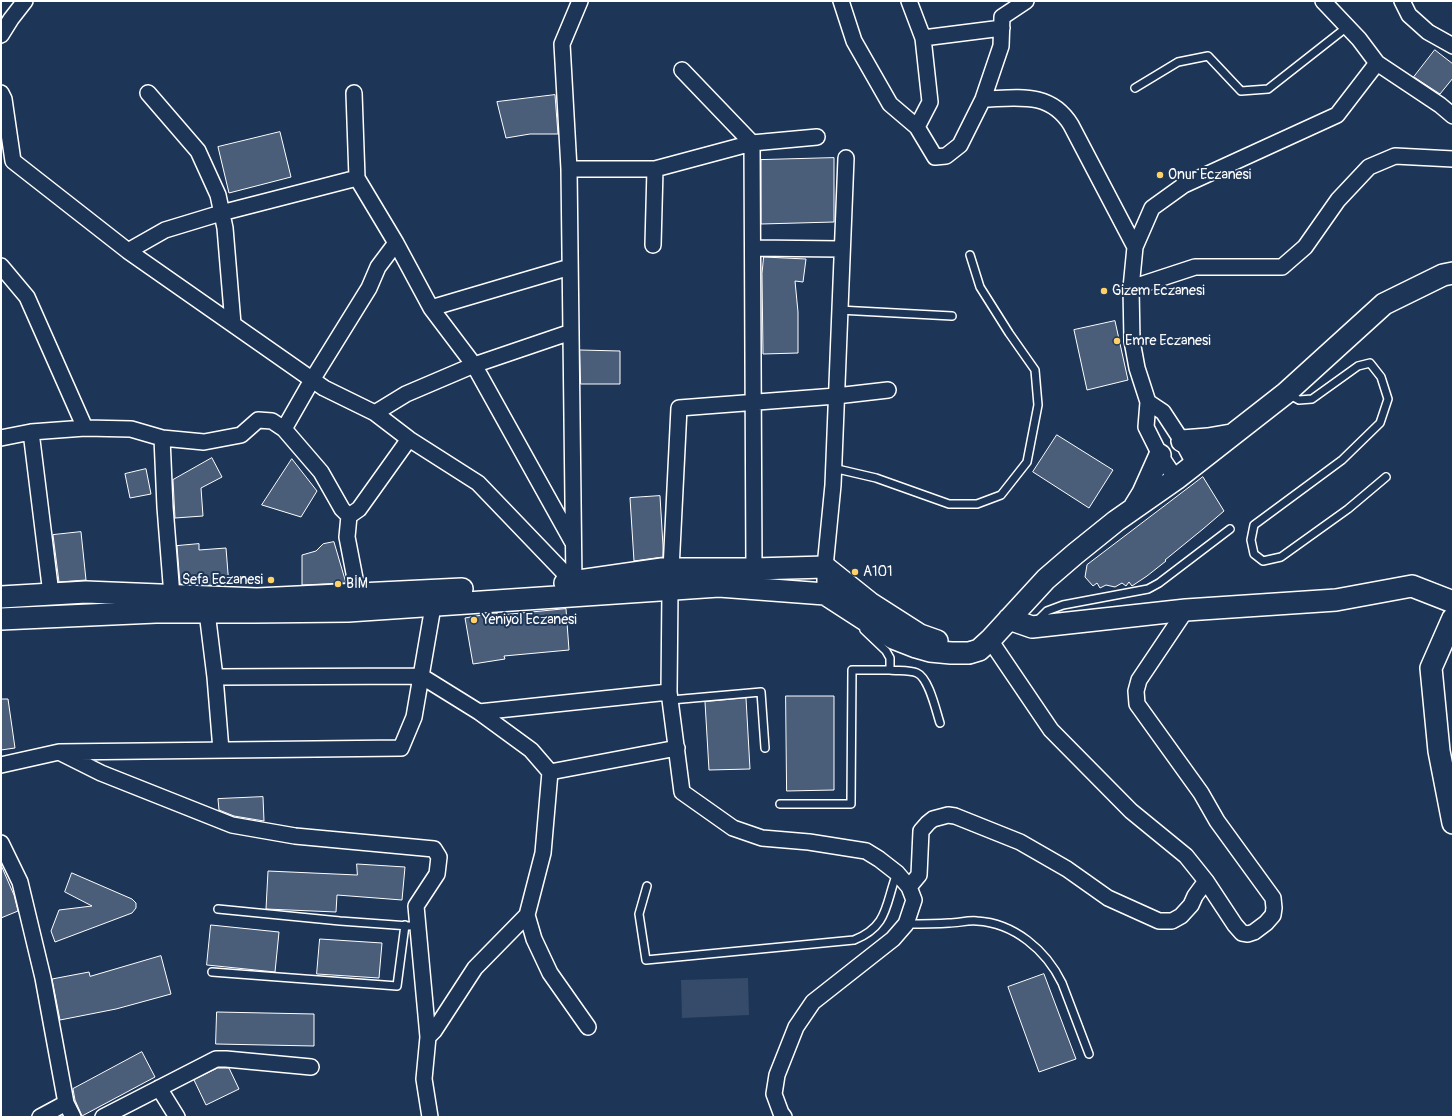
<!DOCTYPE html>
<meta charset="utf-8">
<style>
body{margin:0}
#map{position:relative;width:1454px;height:1118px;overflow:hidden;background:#1d3557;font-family:Pangolin,sans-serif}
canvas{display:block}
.frame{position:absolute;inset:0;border:2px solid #fff;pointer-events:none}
</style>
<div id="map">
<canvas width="1454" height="1118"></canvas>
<div class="frame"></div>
</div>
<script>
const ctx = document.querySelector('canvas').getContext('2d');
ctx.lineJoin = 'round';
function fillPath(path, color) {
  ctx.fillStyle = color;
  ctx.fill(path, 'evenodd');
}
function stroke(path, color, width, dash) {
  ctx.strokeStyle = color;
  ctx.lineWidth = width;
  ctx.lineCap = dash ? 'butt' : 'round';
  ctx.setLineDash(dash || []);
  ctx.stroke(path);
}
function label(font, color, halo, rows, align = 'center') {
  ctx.font = font + ' Pangolin,sans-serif';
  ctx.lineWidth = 4;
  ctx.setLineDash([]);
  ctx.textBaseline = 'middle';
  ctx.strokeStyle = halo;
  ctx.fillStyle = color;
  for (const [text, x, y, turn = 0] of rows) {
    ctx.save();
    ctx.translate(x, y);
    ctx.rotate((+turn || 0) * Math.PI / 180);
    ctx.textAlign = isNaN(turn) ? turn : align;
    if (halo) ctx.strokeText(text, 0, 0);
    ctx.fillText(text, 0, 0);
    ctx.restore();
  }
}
const green = new Path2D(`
 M 748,978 L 749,1015 L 682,1018 L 681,980 Z`);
const building = new Path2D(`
 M 1435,50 L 1453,64 L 1453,78 L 1440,94 L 1414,77 Z
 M 555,95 L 558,134 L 530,134 L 506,138 L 497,102 Z
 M 280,132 L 291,177 L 229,193 L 218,147 Z
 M 834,158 L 834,222 L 761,224 L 761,160 Z
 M 764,257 L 806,259 L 803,282 L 795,281 L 798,312 L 798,353 L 763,354 L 762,274 Z
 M 1115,321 L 1128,380 L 1087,390 L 1074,330 Z
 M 580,350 L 620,351 L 620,384 L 581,384 Z
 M 1057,435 L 1113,470 L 1089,508 L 1033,472 Z
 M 212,458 L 222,477 L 201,488 L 203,516 L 175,518 L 173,480 Z
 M 292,459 L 317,491 L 301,517 L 262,505 Z
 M 146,469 L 151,494 L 130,498 L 125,474 Z
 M 1203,477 L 1224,511 L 1203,529 L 1165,560 L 1166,561 L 1147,576 L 1132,586 L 1129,582 L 1126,586 L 1122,583 L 1115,587 L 1106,585 L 1100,588 L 1097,583 L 1093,586 L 1085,577 L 1087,565 Z
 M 660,496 L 663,546 L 663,557 L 634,561 L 630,498 Z
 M 81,532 L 86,580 L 59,582 L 53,535 Z
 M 334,542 L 346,583 L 302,585 L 302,555 L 316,551 L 323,544 Z
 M 199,544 L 199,550 L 226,548 L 229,586 L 180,584 L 177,546 Z
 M 566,609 L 569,650 L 504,656 L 505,659 L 473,664 L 465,618 L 493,613 L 497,613 L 497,615 Z
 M 786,696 L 834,696 L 834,790 L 787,791 Z
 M 746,698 L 750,769 L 709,770 L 705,702 Z
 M 1,699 L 8,699 L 15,748 L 1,750 Z
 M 263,797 L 264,821 L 234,816 L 219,810 L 218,799 Z
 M 357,864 L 405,867 L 402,900 L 337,895 L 336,912 L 266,909 L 268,871 L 357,875 Z
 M 1,865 L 14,895 L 18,911 L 1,918 Z
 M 72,873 L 132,899 L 136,903 L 136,908 L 132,913 L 55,942 L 51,931 L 59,910 L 92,906 L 65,892 Z
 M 211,925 L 279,932 L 275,972 L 207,965 Z
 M 320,939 L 382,943 L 379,978 L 317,974 Z
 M 161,956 L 171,994 L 116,1009 L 60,1020 L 52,979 L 89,972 L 90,976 Z
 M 1044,974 L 1076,1059 L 1039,1072 L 1008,987 Z
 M 217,1012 L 314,1014 L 314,1046 L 216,1044 Z
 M 142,1052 L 155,1077 L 82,1116 L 75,1100 L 73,1089 Z
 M 218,1068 L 229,1068 L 239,1089 L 206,1105 L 194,1080 Z`);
const lane = new Path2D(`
 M 1135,88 L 1178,62 L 1208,56 L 1241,91 L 1268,89 L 1347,27
 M 839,310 L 952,316
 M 1288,394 L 1299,400 L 1312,399 L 1358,366 L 1370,363 L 1381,377 L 1388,399 L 1380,423 L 1342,460 L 1254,525 L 1251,540 L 1254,554 L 1263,561 L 1281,557 L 1348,509 L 1386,477
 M 833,468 L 876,478 L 949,504 L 977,504 L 1001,495 L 1027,462 L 1038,405 L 1035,370 L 1009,333 L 980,287 L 970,255
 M 1035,623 L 1047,611 L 1063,605 L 1148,589 L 1159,583 L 1230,529
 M 890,670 C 898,671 910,670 917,673 C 929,678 936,711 940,723
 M 671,700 L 761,692 L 765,748
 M 780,804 L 851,804 L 852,670 L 890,670 L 890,658 L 886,651 L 864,630
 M 647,886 L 639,914 L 646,960 L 854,940 C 889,926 885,904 897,873
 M 218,909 L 340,921 L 409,926
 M 906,924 C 921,924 935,924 949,923 C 958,923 968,920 977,921 C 1014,923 1046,950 1062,983 L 1089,1054
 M 212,972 L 397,986 L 405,925`);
const street = new Path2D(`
 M 841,1 L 854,41 L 890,104 L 917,127 L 935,157 L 946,156 L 960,145 L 983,99 L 1001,46 L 1002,17 L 1026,1
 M 909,1 L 923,38 L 930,102 L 917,127
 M 1323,1 L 1359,39 L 1377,63 L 1440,105 L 1453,116
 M 1402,1 L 1409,15 L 1428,32 L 1453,46
 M 1,35 L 11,19 L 25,1
 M 923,38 L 1002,28
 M 682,70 L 752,143 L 754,569
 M 1,93 L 4,99 L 13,161 L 128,251 L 324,388 L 375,413 L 409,439 L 478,483 L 574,583
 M 148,93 L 198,151 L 218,195 L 225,228 L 233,324
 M 354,93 L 357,178 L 396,243 L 431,308
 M 983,99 C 1018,98 1050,91 1071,125 L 1135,247
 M 569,169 L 655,169 L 752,143 L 817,137
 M 653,245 L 655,169
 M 753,248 L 841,249
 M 128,251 L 165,230 L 221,213 L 357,178
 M 1,266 L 27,297 L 85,428
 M 570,267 L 431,308 L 474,365 L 572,541
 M 1131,288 L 1195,267 L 1282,267 L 1305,247 L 1338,200 L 1369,167 L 1395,156 L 1453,159
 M 1148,402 L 1163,412 L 1182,441 L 1195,465
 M 375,413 L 406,394 L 474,365 L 571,332
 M 284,429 L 312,380 L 369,288 L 378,267 L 396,243
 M 31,432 L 51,594
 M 1,438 L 31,432 L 85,428 L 131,429 L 162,438 L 204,442 L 241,435 L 258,420 L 272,421 L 284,429 L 321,472 L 342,509 L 349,516
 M 162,438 L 165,507 L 172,596
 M 1176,479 L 1160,455 L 1146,427 L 1148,402 L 1137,368 L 1132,341 L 1131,288 L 1135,247 L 1152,208 L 1184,185 L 1337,115 L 1377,63
 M 574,583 L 569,169 L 562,44 L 580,1
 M 358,594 L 347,537 L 349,516 L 359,509 L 409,439
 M 825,594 L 825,567 L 833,485 L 846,158
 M 207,612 L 215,677 L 221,750
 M 990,640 L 1051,730 L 1131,811 L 1186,856 L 1206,881 L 1235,925 L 1242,933 L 1248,934 L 1254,932 L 1266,923 L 1273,915 L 1274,908 L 1273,898 L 1217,821 L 1201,793 L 1137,704 L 1136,691 L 1139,680 L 1186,610
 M 215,677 L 421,676 L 479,712 L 669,692
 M 59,752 L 101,773 L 232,825 L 295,836 L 434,849 L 439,857 L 437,874 L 416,906 L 428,1037 L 424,1079 L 430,1117
 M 1,765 L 59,752 L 401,748 L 414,717 L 435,595
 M 550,772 L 677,748
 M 1,843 L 20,882 L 43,978 L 66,1103 L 73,1117
 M 909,887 L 919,875 L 921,831 L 928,823 L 933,819 L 948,815 L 955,816 L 1020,842 L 1067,869 L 1108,898 L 1159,921 L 1172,921 L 1181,916 L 1191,905 L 1195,896 L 1206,881
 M 527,915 L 534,939 L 550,973 L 588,1027
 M 428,1037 L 434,1031 L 475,968 L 527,915 L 543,853 L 550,772 L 531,750 L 479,712
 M 159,1088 L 177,1117
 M 40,1117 L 66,1103
 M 103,1117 L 216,1059 L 226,1059 L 311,1067
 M 784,1117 L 781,1113 L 774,1094 L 777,1075 L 796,1027 L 813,1002 L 893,939 L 906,924 L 914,900 L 909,887 L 897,873 L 879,859 L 866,851 L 809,842 L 762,838 L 733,828 L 682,792 L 669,692 L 670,590 L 679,408 L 836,396 L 888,390`);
const secondary = new Path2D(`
 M 1182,441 L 1208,439 L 1231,435
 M 1135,506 L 1143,493 L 1160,455
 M 565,583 L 662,569 L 754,569 L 825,567 L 870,603 L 920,635 L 937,641
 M 1,597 L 86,592 L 257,599 L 462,589
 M 1453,618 L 1431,668 L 1439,751 L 1453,823
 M 1,619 L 156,612 L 254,612 L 348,611 L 719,586 L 825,594 L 893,638 L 916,647 L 930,651 L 951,653 L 969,653 L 979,650 L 990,640 L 1046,579 L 1075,554 L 1116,521 L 1176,479 L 1286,393 L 1384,304 L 1443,275 L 1453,273
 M 1009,619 L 1032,627 L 1186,610 L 1336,600 L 1412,586 L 1453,602`);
const markers = [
 [1160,175,4,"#ffd166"],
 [1104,291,4,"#ffd166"],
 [1117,341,4,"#ffd166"],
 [855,572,4,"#ffd166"],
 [271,580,4,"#ffd166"],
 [338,584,4,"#ffd166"],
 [474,620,4,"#ffd166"]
];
const poiNames = [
 ["Onur Eczanesi",1168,175],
 ["Gizem Eczanesi",1112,291],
 ["Emre Eczanesi",1125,341],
 ["A101",863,572],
 ["Sefa Eczanesi",263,580,"right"],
 ["BİM",346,584],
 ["Yeniyol Eczanesi",482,620]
];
fillPath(green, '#364b69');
fillPath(building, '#4a5d79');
stroke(building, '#fff', 1);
stroke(lane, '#fff', 10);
stroke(street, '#fff', 18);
stroke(secondary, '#fff', 24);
stroke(lane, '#1d3557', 7);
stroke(street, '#1d3557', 15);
stroke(secondary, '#1d3557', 21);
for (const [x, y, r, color] of markers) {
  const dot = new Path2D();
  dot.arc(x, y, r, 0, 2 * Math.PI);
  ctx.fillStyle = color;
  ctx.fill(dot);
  stroke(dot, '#1d3557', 1.5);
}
label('14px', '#fff', '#1d3557', poiNames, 'left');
</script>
